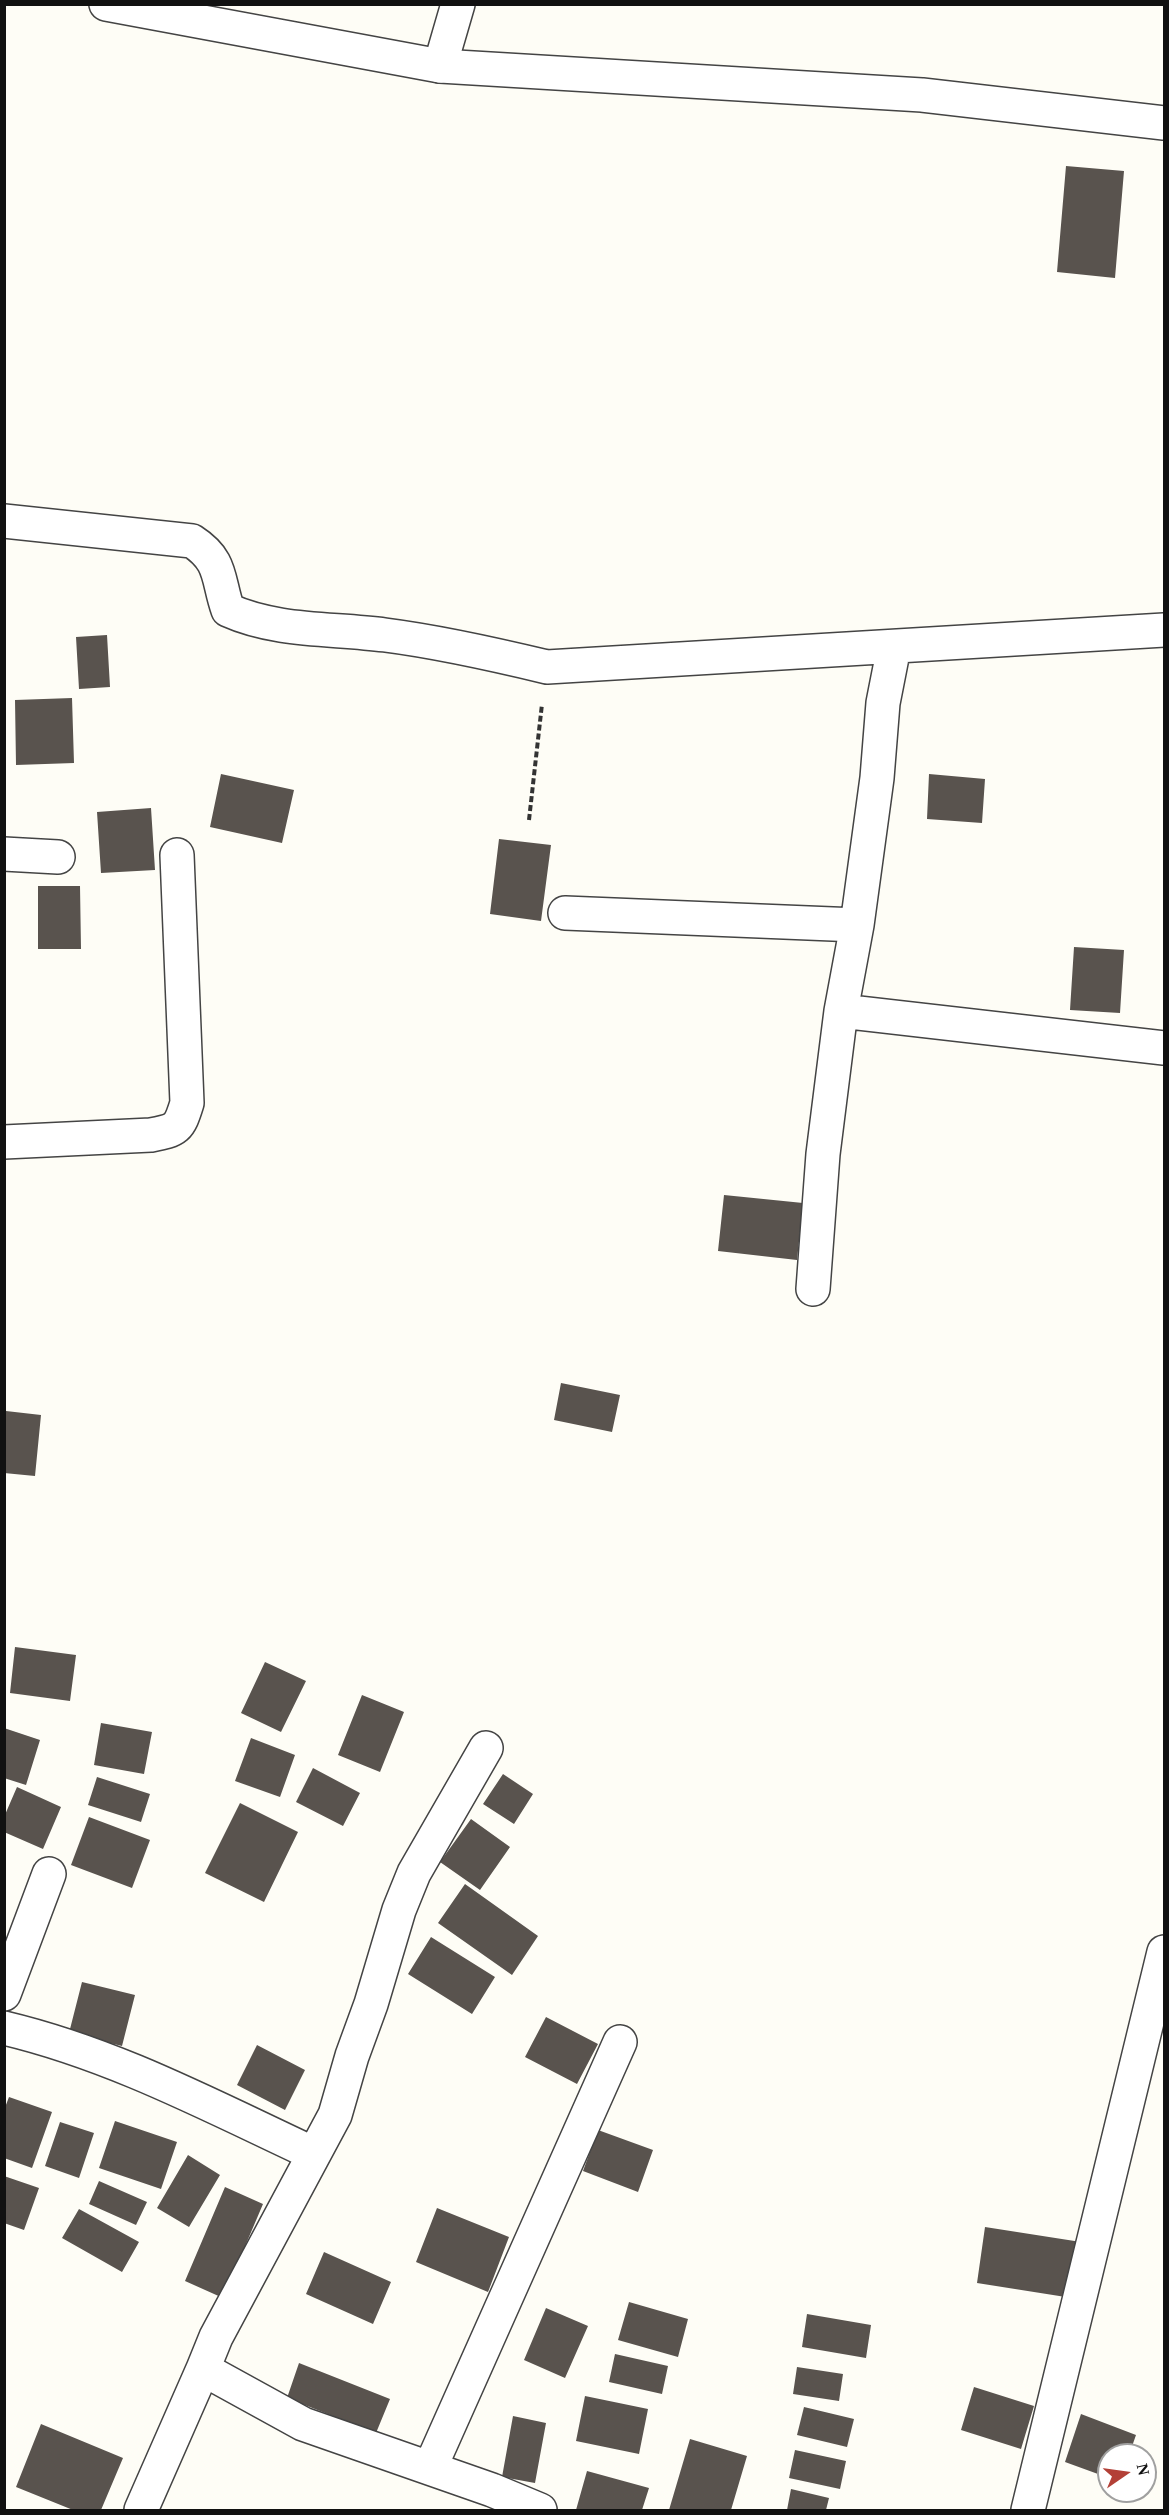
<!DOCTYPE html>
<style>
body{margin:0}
#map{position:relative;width:1169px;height:2515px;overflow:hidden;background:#fefdf6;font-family:Georgia,serif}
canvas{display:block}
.frame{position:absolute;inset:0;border:6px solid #111;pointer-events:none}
.north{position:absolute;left:1097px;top:2443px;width:60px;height:60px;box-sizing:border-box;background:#fff;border:2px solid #a0a0a0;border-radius:50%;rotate:77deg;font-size:16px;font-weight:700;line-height:24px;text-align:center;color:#111}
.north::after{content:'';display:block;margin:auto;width:21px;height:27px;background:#b34037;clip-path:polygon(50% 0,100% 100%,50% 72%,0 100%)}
</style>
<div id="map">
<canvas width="1169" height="2515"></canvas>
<div class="frame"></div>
<div class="north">N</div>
</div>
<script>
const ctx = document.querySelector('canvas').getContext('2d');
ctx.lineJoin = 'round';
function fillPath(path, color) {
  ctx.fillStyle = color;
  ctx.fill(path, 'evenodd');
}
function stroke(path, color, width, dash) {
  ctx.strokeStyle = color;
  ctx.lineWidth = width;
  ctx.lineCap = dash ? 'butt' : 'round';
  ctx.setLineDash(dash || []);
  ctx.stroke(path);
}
const building = new Path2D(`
 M 1066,166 L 1124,171 L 1115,278 L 1057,272 Z
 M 107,635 L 110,687 L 79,689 L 76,637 Z
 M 72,698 L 74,763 L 16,765 L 15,700 Z
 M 221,774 L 294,790 L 282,843 L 210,827 Z
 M 929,774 L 985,779 L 982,823 L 927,819 Z
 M 151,808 L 155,870 L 101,873 L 97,812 Z
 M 499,839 L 551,845 L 541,921 L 490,914 Z
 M 38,886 L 80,886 L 81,949 L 38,949 Z
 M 1074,947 L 1124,950 L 1120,1013 L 1070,1010 Z
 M 724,1195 L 803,1203 L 797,1260 L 718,1251 Z
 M 561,1383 L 620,1395 L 612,1432 L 554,1420 Z
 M 6,1411 L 41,1415 L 35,1476 L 4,1473 Z
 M 15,1647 L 76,1655 L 70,1701 L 10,1693 Z
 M 265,1662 L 306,1681 L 281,1732 L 241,1713 Z
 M 362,1695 L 404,1712 L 380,1772 L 338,1755 Z
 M 101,1723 L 152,1732 L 144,1774 L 94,1765 Z
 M 4,1728 L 40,1740 L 26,1785 L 4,1778 Z
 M 251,1738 L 295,1755 L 280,1797 L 235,1781 Z
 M 313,1768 L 360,1793 L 343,1826 L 296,1802 Z
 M 503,1774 L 533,1794 L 514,1824 L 483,1804 Z
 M 97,1777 L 150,1794 L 141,1822 L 88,1805 Z
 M 17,1787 L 61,1807 L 43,1849 L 4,1832 L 4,1817 Z
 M 240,1803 L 298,1832 L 264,1902 L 205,1873 Z
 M 89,1817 L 150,1840 L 132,1888 L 71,1865 Z
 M 471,1819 L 510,1847 L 480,1890 L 440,1862 Z
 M 465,1884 L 538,1936 L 512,1975 L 438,1923 Z
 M 431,1937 L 495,1977 L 472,2014 L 408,1974 Z
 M 82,1982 L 135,1995 L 122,2046 L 69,2033 Z
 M 546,2017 L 598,2044 L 577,2084 L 525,2057 Z
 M 257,2045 L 305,2070 L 285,2110 L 237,2085 Z
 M 9,2097 L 52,2112 L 32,2168 L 4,2158 L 4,2110 Z
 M 115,2121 L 177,2142 L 161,2189 L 99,2168 Z
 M 60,2122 L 94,2133 L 79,2178 L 45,2166 Z
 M 598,2130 L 653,2150 L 638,2192 L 583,2171 Z
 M 188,2155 L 220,2175 L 189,2227 L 157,2208 Z
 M 4,2176 L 39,2188 L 24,2230 L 4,2223 Z
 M 99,2181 L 147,2202 L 136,2225 L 89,2204 Z
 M 225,2187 L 263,2204 L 223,2298 L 185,2281 Z
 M 437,2208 L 509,2237 L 488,2292 L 416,2262 Z
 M 79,2209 L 139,2242 L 122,2272 L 62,2238 Z
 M 985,2227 L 1081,2242 L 1072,2298 L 977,2283 Z
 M 324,2252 L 391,2282 L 373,2324 L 306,2294 Z
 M 629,2302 L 688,2319 L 678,2357 L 618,2340 Z
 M 546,2308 L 588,2326 L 565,2378 L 524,2360 Z
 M 807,2314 L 871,2325 L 866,2358 L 802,2347 Z
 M 615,2354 L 668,2366 L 662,2394 L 609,2382 Z
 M 299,2363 L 390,2399 L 376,2433 L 287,2398 Z
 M 797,2367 L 843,2374 L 839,2401 L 793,2394 Z
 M 974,2387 L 1034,2406 L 1021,2449 L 961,2430 Z
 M 585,2396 L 648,2409 L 639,2454 L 576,2441 Z
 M 804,2407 L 854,2419 L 847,2447 L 797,2435 Z
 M 1081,2414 L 1136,2435 L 1129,2455 L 1109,2455 L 1109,2478 L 1065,2462 Z
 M 513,2416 L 546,2423 L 535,2483 L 502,2477 Z
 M 41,2424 L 123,2458 L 101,2510 L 73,2510 L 16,2487 Z
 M 690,2439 L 747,2456 L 731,2510 L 669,2510 Z
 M 795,2450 L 846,2461 L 840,2489 L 789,2478 Z
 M 587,2471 L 649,2488 L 642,2510 L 576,2510 Z
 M 791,2489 L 829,2498 L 826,2510 L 787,2510 Z`);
const path = new Path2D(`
 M 529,820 L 542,704`);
const minor = new Path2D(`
 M 440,66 L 458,4
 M 4,521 L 192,541 C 223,561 217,579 228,610 C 277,632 332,628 385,635 C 440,642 493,654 547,667 L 1164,630
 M 4,854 L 58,857
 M 565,913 L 857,925
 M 841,1011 L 1164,1048
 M 4,1142 L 151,1135 C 177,1130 179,1129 187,1103 L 177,855
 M 813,1289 L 823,1154 L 841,1011 L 857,925 L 877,778 L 883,703 L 894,647
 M 486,1748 L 414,1873 L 399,1910 L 371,2004 L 352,2056 L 335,2115 L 216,2337 L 203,2369 L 303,2424 L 492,2490 L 540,2510
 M 4,1994 L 49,1874
 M 4,2028 C 114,2054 213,2107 314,2154
 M 430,2468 L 620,2042
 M 141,2510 L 203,2369
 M 1028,2510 L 1164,1952`);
const tertiary = new Path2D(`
 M 106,4 L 440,66 L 922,95 L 1164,123`);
fillPath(building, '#59534e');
stroke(minor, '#444', 36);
stroke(tertiary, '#444', 36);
stroke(path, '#333', 4, [6, 3]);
stroke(minor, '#fff', 33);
stroke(tertiary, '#fff', 33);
</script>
